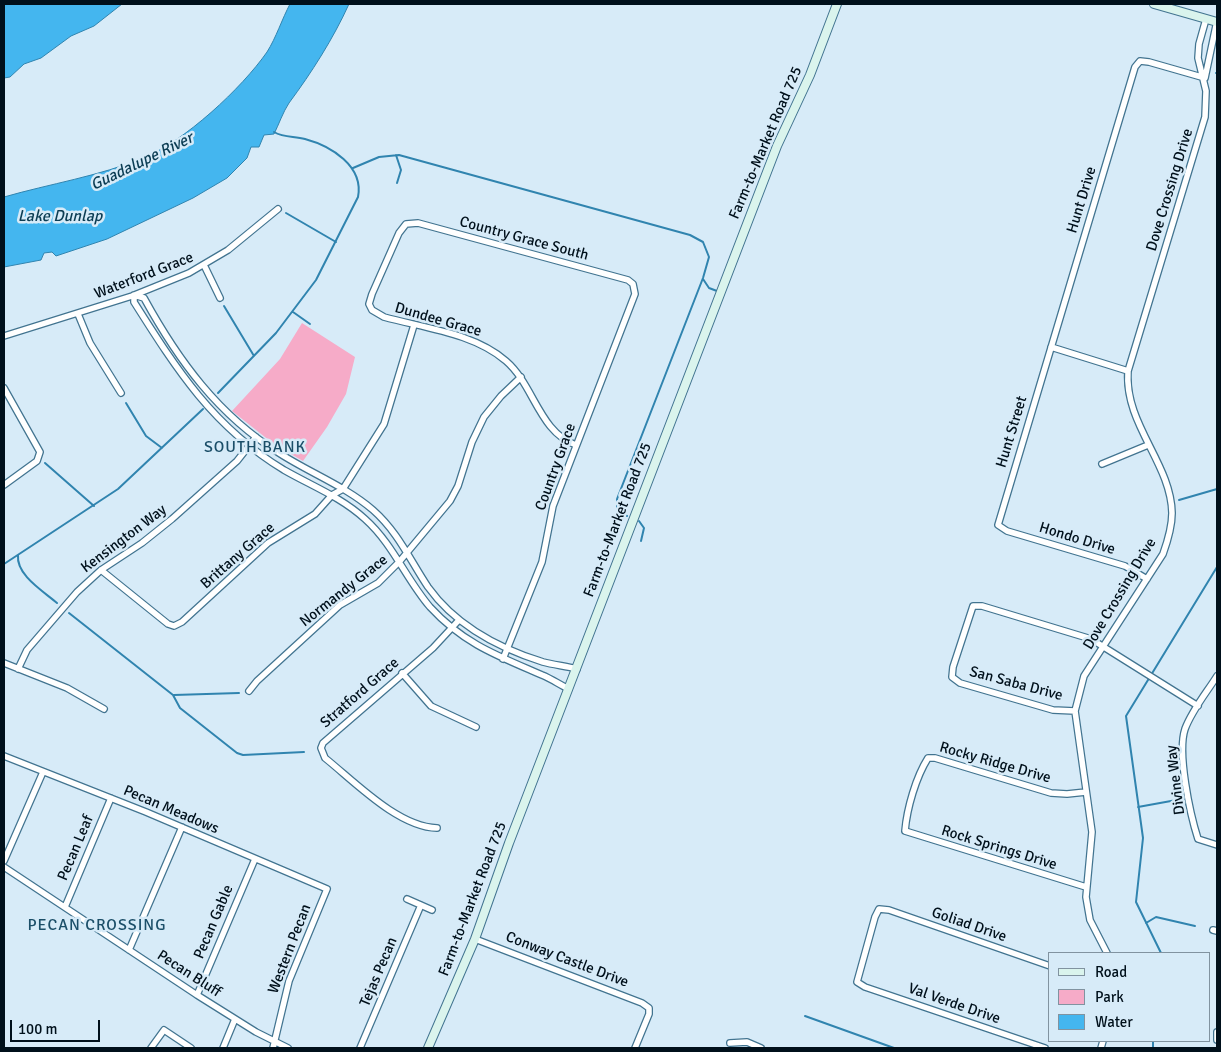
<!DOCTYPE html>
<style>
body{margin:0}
#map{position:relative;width:1221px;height:1052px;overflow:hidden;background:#d7ebf8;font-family:Signika,sans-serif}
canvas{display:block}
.frame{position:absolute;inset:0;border:5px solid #00101b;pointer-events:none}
.legend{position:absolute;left:1048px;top:952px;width:162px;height:90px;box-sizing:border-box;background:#d7ebf8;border:1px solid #8193a0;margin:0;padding:6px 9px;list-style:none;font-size:15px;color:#00101b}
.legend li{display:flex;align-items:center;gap:10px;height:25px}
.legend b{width:25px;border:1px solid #8193a0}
.scale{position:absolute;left:10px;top:1020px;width:90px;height:22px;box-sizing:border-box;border:2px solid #00101b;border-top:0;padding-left:6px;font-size:15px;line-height:18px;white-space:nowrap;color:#00101b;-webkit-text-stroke:4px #d7ebf8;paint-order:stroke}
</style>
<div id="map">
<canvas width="1221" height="1052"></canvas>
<div class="frame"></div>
<ul class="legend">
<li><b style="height:6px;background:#daf4ed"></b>Road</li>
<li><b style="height:14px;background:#f6abc8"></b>Park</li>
<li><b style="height:14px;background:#44b6ef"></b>Water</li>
</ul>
<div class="scale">100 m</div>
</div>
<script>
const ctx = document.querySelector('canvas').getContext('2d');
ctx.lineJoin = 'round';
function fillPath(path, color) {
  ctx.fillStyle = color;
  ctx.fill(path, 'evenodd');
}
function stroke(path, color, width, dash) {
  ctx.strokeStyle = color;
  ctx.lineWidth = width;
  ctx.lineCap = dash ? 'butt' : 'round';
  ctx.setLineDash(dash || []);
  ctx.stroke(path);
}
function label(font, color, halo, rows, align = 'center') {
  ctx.font = font + ' Signika,sans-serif';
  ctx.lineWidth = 5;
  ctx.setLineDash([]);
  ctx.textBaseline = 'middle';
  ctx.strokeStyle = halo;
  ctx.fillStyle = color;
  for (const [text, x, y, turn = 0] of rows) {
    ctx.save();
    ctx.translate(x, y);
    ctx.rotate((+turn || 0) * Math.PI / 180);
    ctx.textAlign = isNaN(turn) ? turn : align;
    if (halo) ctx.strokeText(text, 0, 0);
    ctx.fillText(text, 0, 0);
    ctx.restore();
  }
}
const green = new Path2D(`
 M 302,323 L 355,357 L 346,394 L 327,427 L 303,461 L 275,445 L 232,411 L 280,359 Z`);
const water = new Path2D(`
 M 4,4 L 122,4 L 94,26 L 71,36 L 41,58 L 24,64 L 10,77 L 4,78 Z
 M 290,4 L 349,4 C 333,39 312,72 289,103 C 283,112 279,124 274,134 L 264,135 L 259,147 L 251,147 L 247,158 L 227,178 L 193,198 L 107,239 L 56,256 L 52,252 L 44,253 L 41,260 L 4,267 L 4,197 C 49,184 100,176 143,158 C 184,142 242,88 267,52 C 276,38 282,19 290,4 Z`);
const stream = new Path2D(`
 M 1216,73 L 1217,73
 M 396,155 L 401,170 L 397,183
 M 353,168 L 379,157 L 399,155 L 690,235 L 703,242 L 709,257 L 703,278 L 617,499 L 617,511 L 627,516
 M 286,213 L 336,242
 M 703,279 L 709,288 L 717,291
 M 224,306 L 254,356
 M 293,312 L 310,324
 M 218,393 L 276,333 L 316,280 L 358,197 C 364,166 331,146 305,139 C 294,136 284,138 274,132
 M 126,403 L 146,436 L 162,448
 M 45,463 L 94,506
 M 1179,500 L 1217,489
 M 639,521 L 644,528 L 641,541
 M 18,555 C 16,575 43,591 57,603
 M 4,564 L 118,489 L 203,409
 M 69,613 L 173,695 L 180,708 L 237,753 L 243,755 L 304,752
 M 174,695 L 239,693
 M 1138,807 L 1182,799
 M 1146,923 L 1156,917 L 1195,926
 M 1161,953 L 1136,902 L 1143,838 L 1126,716 L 1217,567
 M 805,1016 L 894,1048
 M 1153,1041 L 1153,1048`);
const street = new Path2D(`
 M 1205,78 L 1217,21
 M 204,265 L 220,298
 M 78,314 L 90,343 L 121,393
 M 4,336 L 132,296 L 189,273 L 228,250 L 278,209
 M 1051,347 L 1128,371
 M 4,388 L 40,452 L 37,461 L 4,485
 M 1102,464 L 1148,445
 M 101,570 L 168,624 L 174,626 L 182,622 L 268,543 L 315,514 L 332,495 L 343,489 L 384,424 L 414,325
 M 1147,579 L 1125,566 L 1007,531 L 998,525 L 1135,67 L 1140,61 L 1149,62 L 1205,78
 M 503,659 L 542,562 L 553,506 L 635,294 L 633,284 L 628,280 L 418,223 L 406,224 L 399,233 L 372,294 L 369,304 L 372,310 L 384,317 C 424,328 474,333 506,361 C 534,385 539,432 576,445
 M 4,663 L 67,688 L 104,709
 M 18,669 L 27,650 L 77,592 L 101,570 L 142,543 L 172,519 L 237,461 L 256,437
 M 402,673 L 431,706 L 476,727
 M 1217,676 C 1207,692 1192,710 1185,729 C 1177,753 1190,814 1198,839 L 1217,845
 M 569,689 C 560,685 552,679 542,675 C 498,656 464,644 430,607 C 406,579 393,544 365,519 C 341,497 312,486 284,470 C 213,427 177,370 134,302 L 134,295 L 144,298 C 178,360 218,415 279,453 C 310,473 345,486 373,510 C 398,532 410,560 428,587 C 456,626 498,648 543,662 C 554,665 566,666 577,669
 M 249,691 L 257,681 L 340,605 L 378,583 L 400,561 L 450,501 L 458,486 L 472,442 L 484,417 L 501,396 L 521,377
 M 1075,711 L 1053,710 L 960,683 L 952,677 L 953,667 L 973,606 L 982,606 L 1091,639 L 1198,706
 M 4,756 L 146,812 L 327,889 L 289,981 L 273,1048
 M 1086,792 L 1067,794 L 1051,793 L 935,758 L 928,758 C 916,777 907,808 905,831 L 1086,887
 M 437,828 C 398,827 355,782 325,758 L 321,748 L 323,743 L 433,648 L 459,620
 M 4,861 L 43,772
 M 4,867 L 197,995 L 256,1032 L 288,1048
 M 407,899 L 432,910
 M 65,907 L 111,798
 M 1213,930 L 1217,931
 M 475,939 L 642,1003 L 649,1008 L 649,1014 L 635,1048
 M 129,950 L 182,827
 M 1107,953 L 1090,920 L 1086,897 L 1092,832 L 1075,711 L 1084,676 L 1163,554 C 1168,540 1172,527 1172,513 C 1171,463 1124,424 1128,371 L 1205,117 L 1206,91 L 1198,58 L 1199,44 L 1206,19
 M 197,995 L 255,859
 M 1217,1032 L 1217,1040
 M 730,1043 L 747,1042 L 761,1048
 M 151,1048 L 164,1030 L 191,1048
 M 223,1048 L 235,1019
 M 360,1048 L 421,905
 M 1045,1048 L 865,987 L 857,982 L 875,917 L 879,909 L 889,910 L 1050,966
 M 1101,1048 L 1103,1041`);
const secondary = new Path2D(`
 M 1154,4 L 1217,22
 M 428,1048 L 475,939 L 509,843 L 777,146 L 810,75 L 837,4`);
const streetNames = [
 ["Farm-to-Market Road 725",766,143,-67],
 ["Dove Crossing Drive",1170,190,-73],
 ["Hunt Drive",1082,200,-73],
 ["Country Grace South",524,239,15],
 ["Waterford Grace",144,276,-21],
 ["Dundee Grace",438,320,16],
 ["Hunt Street",1012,432,-73],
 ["Country Grace",556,467,-70],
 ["Farm-to-Market Road 725",618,520,-69],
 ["Kensington Way",124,539,-37],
 ["Hondo Drive",1077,539,17],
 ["Brittany Grace",238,556,-41],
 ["Normandy Grace",344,591,-38],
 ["Dove Crossing Drive",1120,594,-59],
 ["San Saba Drive",1016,684,15],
 ["Stratford Grace",360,693,-41],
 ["Rocky Ridge Drive",995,763,16],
 ["Divine Way",1176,780,-97],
 ["Pecan Meadows",171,810,23],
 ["Pecan Leaf",76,848,-67],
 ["Rock Springs Drive",999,848,17],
 ["Farm-to-Market Road 725",473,899,-69],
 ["Pecan Gable",214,922,-67],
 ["Goliad Drive",969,925,19],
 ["Western Pecan",290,949,-69],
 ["Conway Castle Drive",567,960,21],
 ["Tejas Pecan",379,972,-67],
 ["Pecan Bluff",189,974,33],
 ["Val Verde Drive",954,1004,19]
];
const waterNames = [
 ["Guadalupe River",142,162,-26],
 ["Lake Dunlap",60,217]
];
const neighbourhoodNames = [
 ["SOUTH BANK",255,448],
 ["PECAN CROSSING",97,926]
];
fillPath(green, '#f6abc8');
fillPath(water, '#44b6ef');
stroke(water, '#3084af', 1);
stroke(stream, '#3084af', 2);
stroke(street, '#427490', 8);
stroke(secondary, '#427490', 10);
stroke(street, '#fff', 5.5);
stroke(secondary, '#daf4ed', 8);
label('15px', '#00101b', '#d7ebf8', streetNames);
label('italic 16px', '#0b3c53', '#d7ebf8', waterNames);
ctx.letterSpacing = '1px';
label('16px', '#1b4e68', '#d7ebf8', neighbourhoodNames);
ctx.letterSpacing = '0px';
</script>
